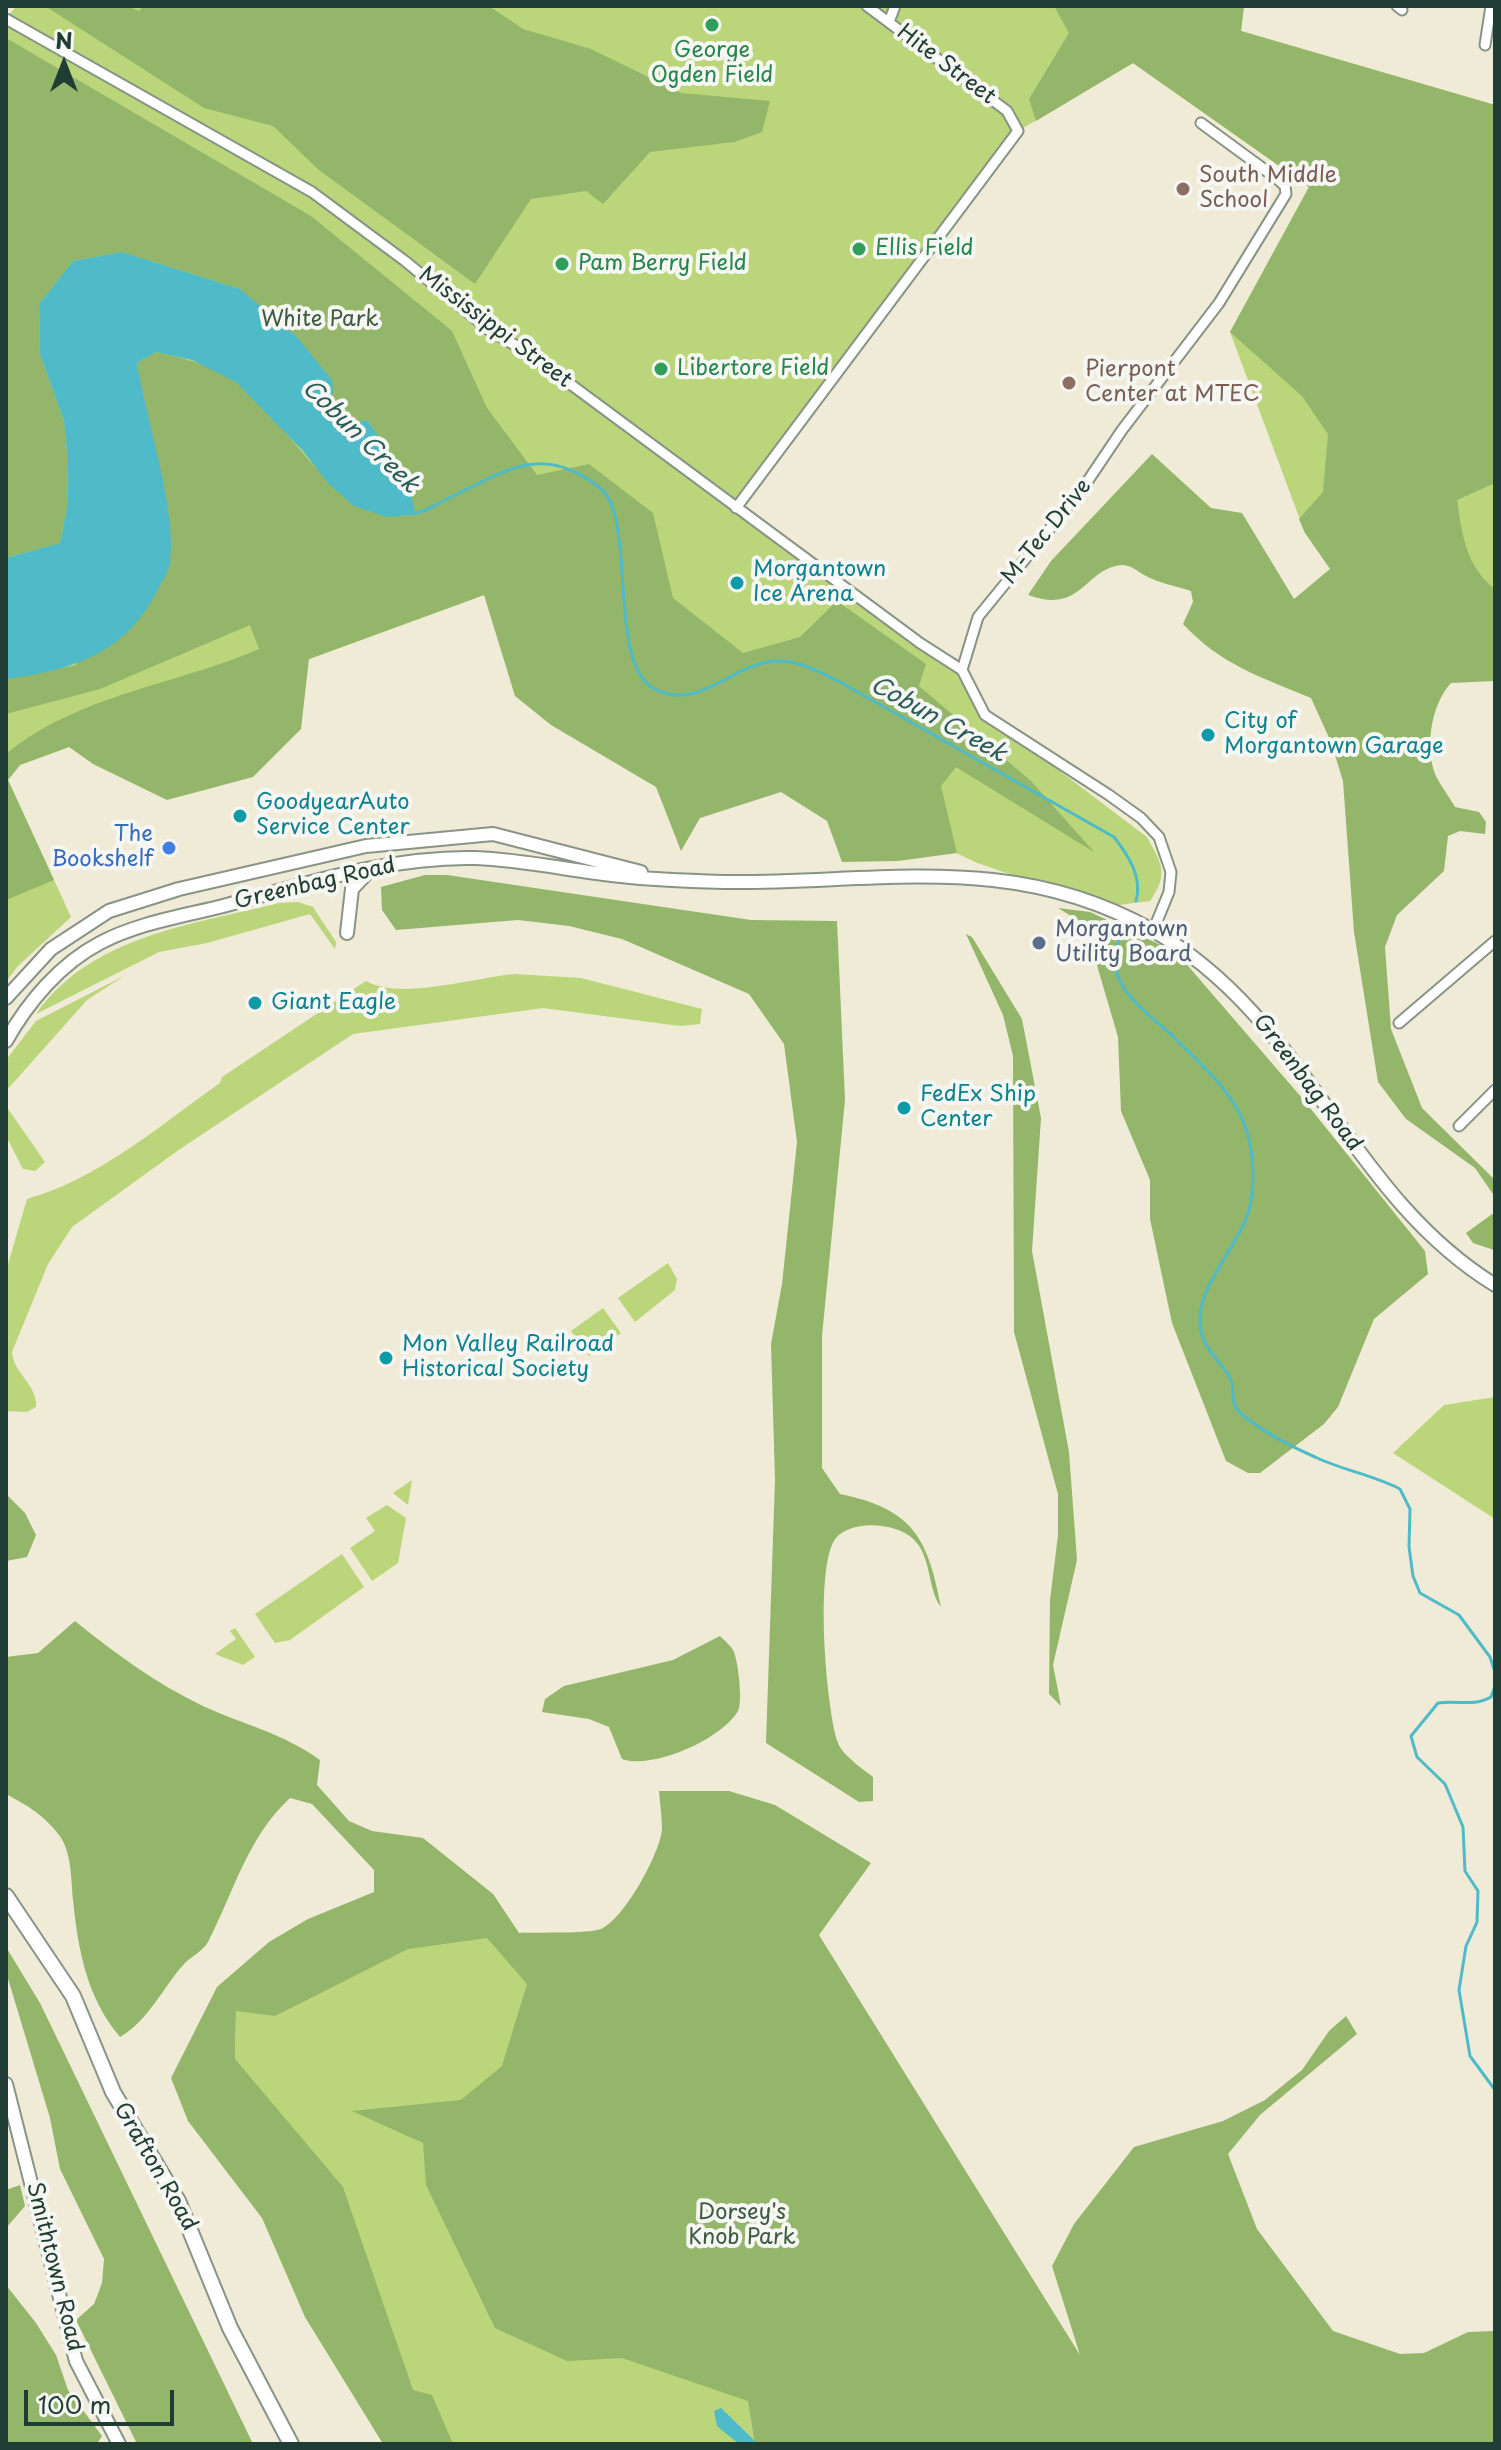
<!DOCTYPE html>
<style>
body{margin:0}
#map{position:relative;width:1501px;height:2450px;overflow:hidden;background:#f0ebd7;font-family:"Playpen Sans",sans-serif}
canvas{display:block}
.frame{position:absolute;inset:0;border:8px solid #1f3d34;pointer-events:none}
.north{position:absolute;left:24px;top:24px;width:80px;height:80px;-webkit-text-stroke:6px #f6f6f2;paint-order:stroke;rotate:0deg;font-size:22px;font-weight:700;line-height:32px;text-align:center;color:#1f3d34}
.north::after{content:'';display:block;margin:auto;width:28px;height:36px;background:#1f3d34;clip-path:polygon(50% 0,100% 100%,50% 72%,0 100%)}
.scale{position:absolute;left:24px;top:2390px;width:150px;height:36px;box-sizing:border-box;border:4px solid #1f3d34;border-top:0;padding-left:10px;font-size:24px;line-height:28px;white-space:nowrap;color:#1f3d34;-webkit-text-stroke:6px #f6f6f2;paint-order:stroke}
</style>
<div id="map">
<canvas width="1501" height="2450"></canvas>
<div class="frame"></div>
<div class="north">N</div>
<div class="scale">100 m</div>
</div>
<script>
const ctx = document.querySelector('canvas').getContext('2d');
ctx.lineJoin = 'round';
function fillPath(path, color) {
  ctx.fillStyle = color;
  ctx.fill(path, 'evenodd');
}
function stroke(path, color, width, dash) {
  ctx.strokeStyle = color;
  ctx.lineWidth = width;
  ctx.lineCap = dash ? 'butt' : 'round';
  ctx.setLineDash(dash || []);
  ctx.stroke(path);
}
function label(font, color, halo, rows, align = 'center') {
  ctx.font = font + ' "Playpen Sans",sans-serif';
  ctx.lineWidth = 8;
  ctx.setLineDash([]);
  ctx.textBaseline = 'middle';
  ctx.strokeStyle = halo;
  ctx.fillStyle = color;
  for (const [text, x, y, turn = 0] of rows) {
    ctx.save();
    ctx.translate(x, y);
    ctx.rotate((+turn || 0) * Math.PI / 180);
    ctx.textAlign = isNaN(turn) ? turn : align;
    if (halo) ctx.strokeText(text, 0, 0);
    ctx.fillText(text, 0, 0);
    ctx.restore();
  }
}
const green = new Path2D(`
 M 16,6 L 1244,6 L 1241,31 L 1495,105 L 1495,653 L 1305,533 L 1230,332 L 1309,187 L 1133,63 L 1018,131 L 736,507 L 962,670 L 976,702 L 999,725 L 1147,837 C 1162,864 1169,874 1150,901 L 1103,907 L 975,862 L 548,659 L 517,583 L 20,765 L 8,780 L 71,917 L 17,967 L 6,982 L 6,19 Z
 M 298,902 L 313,907 L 336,942 L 335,949 L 310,914 L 207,943 L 159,952 L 36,1014 C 92,935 192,925 279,903 Z
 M 515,974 L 581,978 L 702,1009 L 700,1024 L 680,1026 L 543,1008 L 353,1034 L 180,1149 L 72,1227 L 48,1264 L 12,1352 C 13,1373 38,1385 36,1407 L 27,1412 L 6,1411 L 6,1271 L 27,1199 C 99,1179 160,1125 220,1083 L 222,1077 L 366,981 C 401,1001 475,977 515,974 Z
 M 124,976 L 87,1000 L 6,1091 L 6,1060 L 36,1021 Z
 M 6,1106 L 45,1162 L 35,1171 L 23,1169 L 6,1136 Z
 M 668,1263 L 677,1279 L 675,1290 L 635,1322 L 618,1298 Z
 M 603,1308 L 621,1333 L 589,1356 L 571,1331 Z
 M 1495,1397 L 1495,1519 L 1393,1453 L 1444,1405 Z
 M 412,1480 L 408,1505 L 393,1493 Z
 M 387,1505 L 406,1518 L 398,1563 L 372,1581 L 350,1548 L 375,1531 L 366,1518 Z
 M 342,1554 L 364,1587 L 290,1640 L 275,1643 L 255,1614 Z
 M 235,1628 L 255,1657 L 243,1665 L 215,1654 L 236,1639 L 230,1631 Z
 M 493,1894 L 598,2053 L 964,2444 L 432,2444 L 235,2059 L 237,1973 Z`);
const forest = new Path2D(`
 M 45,6 L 127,6 L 139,11 L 144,6 L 489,6 L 523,29 L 591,49 L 681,93 L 770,101 L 762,132 L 734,142 L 650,152 L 603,204 L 586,191 L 531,199 L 475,284 L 319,170 L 273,126 L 204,108 Z
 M 1054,6 L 1244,6 L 1241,31 L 1495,105 L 1495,483 L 1457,500 C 1462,534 1466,567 1495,589 L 1495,681 L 1451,683 C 1431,705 1425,746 1435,774 C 1440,785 1449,796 1455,807 L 1479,812 L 1486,822 L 1485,834 L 1460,831 L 1448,836 L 1444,871 L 1397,915 L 1385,947 L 1391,1029 L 1422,1108 L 1495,1180 L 1495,1197 L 1475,1168 L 1406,1119 L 1378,1082 L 1354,932 L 1343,781 L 1331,742 L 1311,698 C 1261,677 1221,665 1183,624 L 1193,602 L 1191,591 C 1176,586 1158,583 1144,575 C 1137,571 1131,565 1122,565 C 1084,568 1083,615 1028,595 L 1051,561 L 1152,454 L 1211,508 L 1242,513 L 1294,599 L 1330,569 L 1305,533 L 1299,519 L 1323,492 L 1328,434 L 1302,396 L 1230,332 L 1309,187 L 1133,63 L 1036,121 L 1029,99 L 1069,33 Z
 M 6,38 L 311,216 L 452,331 L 487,408 L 537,475 L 589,464 L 653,513 L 673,598 L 743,653 L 800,637 L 837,601 L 926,664 L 919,686 L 1031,781 L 1094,852 L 956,767 L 941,786 L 957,853 L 898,861 L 842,862 L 827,821 L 781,792 L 700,818 L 681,851 L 656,787 L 551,725 L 515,696 L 484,595 L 309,659 L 301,729 L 253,777 L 167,800 L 93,764 L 69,747 L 20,765 L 8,780 L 54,880 L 6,900 L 6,754 C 77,695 176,685 259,649 L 250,625 L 100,689 L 6,714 L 6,679 L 76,665 L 143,400 L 137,363 L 156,352 C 183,358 213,365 236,382 C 291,422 336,528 415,515 L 408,479 L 367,420 L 345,424 L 334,418 L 240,289 L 122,252 L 73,261 L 39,304 L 40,354 L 64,421 L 67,453 L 68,503 L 60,543 L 6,558 Z
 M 425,875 L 447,875 L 751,920 L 837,921 L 845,1100 L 822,1336 L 822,1468 L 840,1494 C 914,1509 928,1539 941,1607 C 925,1586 934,1549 905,1533 C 886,1523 851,1521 836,1538 C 814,1564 826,1710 838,1743 C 843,1756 862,1768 873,1777 L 873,1801 L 859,1802 L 766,1743 L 775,1480 L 771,1344 L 782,1284 L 797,1142 L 784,1044 L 749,994 L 622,939 L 569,926 L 518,920 L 396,930 L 382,910 L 381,887 Z
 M 1058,908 L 1090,912 L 1176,952 L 1302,1098 L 1425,1251 L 1428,1274 L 1374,1319 L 1338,1407 L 1324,1424 L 1260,1473 L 1248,1473 L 1226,1461 L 1172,1323 L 1150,1219 L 1150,1180 L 1121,1111 L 1118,1037 L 1096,962 L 1107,938 Z
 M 966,934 L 972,937 L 1022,1019 L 1041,1118 L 1032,1251 L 1069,1452 L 1077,1560 L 1053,1665 L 1061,1706 L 1049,1694 L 1050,1600 L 1058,1535 L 1058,1494 L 1014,1332 L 1013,1056 L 1003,1015 Z
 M 1495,1212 L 1495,1250 L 1494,1250 L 1473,1243 L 1466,1233 Z
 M 6,1494 L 25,1513 L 36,1535 L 27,1557 L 6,1561 Z
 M 75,1621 C 116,1654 155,1683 203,1706 C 242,1724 285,1734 320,1760 L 317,1785 L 349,1821 L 372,1831 L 423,1838 L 493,1894 L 519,1933 C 537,1932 587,1934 601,1929 C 624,1919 660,1854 662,1829 C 662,1817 660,1804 659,1791 L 729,1791 L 775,1805 L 871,1863 L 819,1935 L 1080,2355 L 1052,2266 L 1074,2224 L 1134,2147 L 1223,2121 L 1265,2100 L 1302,2070 L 1329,2031 L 1346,2016 L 1357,2034 L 1260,2115 L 1228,2154 L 1257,2229 L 1333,2331 L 1400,2354 L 1424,2353 L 1468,2332 L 1495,2331 L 1495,2444 L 755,2444 L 748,2401 L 622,2358 L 567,2361 L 495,2328 L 426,2185 L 423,2143 L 352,2111 L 461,2100 L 502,2066 L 527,1984 L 487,1938 L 408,1949 L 275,2016 L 236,2011 L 235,2059 L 343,2187 L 413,2390 L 432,2395 L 453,2444 L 383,2444 L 305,2317 L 262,2218 L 188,2121 L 171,2078 L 217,1987 L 269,1942 L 308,1919 L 374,1892 L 374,1870 L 312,1804 L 290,1798 C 247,1838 234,1892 208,1942 C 203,1951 192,1956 185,1963 C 163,1987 149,2020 120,2037 C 87,1998 78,1950 73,1900 C 71,1880 72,1852 59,1835 C 45,1816 27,1805 6,1794 L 6,1657 L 38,1653 Z
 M 720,1636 C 724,1640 730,1645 733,1650 C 738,1658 743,1703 738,1711 C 722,1739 652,1770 622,1759 L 609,1727 L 589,1719 L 542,1712 L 545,1699 L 564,1686 L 673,1660 Z
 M 6,1947 L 40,2003 L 253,2444 L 137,2444 L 76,2320 L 94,2304 L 102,2283 L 104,2259 L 60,2169 L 50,2118 L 6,1972 Z
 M 20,2185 L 25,2206 L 6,2228 L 6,2190 Z
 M 6,2285 L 36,2323 L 56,2355 L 68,2390 L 102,2436 L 97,2444 L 6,2444 Z`);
const water = new Path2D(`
 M 122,252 L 240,289 L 297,337 L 332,380 L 334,418 L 345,424 L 367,420 L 409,479 L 415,515 L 387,517 L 354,506 L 328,483 L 303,451 L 236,382 L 192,360 L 156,352 L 137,363 C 146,419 177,510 170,563 C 169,572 161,583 157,591 C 125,654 73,670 6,679 L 6,558 L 60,543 L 68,503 L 67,453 L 64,421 L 40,354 L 39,304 L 73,261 Z
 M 721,2408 L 757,2443 L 739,2444 L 717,2426 L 714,2411 Z`);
const stream = new Path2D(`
 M 413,513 C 422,514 435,505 445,500 C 504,472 541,441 600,488 C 637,517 607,662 653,688 C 698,714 733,662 777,661 C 799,660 821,673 840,682 L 1114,837 C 1128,855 1143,877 1136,901
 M 1126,926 C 1092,983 1146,1009 1180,1043 C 1205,1068 1230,1090 1244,1123 C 1254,1149 1256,1186 1248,1213 C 1236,1253 1185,1296 1204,1341 C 1210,1354 1222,1364 1229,1376 C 1238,1391 1225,1403 1246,1418 C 1266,1433 1292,1447 1315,1457 C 1342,1470 1373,1475 1400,1489 L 1410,1509 L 1409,1547 L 1413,1576 L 1420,1593 L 1459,1615 L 1490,1657 L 1495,1672
 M 1495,1686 L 1491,1697 C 1474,1707 1458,1700 1438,1703 L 1411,1736 L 1417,1757 L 1445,1784 L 1463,1827 L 1465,1871 L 1478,1891 L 1477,1922 L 1466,1946 L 1459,1990 L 1470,2056 L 1495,2090`);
const street = new Path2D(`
 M 1397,6 L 1402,10
 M 6,19 L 312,192 L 405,261 L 489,330 L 527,352 L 920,643 L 962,670
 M 889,22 L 895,6
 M 1485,45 L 1491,6
 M 736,508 L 1018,131 L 1007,111 L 867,6
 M 1153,931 L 1169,892 L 1171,872 L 1159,837 L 1141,818 L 1109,795 L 985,715 L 962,670 L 978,617 L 1083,488 L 1122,430 L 1219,303 L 1286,194 L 1285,186 L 1276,178 L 1201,123
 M 1399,1023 L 1495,941
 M 1459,1126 L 1495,1090`);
const secondary = new Path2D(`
 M 347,933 L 352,889 L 371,869
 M 6,998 L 51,949 L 109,911 L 179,889 L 366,846 L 493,834 L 641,872
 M 6,1041 C 28,1002 60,964 100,943 C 138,923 183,916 223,906 C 306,884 389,856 476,858 C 525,860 572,871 621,876 C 655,880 689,881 724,882 C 876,884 1010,850 1152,930 C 1307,1018 1347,1194 1495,1285
 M 6,2084 L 76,2361 L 119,2444`);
const primary = new Path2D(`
 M 6,1896 L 73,1996 L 113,2092 L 178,2201 L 230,2328 L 291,2444`);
const markers = [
 [712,25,8,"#2e9e5b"],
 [1183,189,8,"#8d6e63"],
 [859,249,8,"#2e9e5b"],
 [562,264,8,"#2e9e5b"],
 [661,369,8,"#2e9e5b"],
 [1069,383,8,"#8d6e63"],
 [737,583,8,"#0f9aa8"],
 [1208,735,8,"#0f9aa8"],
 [240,816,8,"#0f9aa8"],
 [169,848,8,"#3f7fe0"],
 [1039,943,8,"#5c6f8a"],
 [255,1003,8,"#0f9aa8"],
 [904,1108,8,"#0f9aa8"],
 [386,1358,8,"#0f9aa8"]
];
const leisureNames = [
 ["George",712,51,"center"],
 ["Ogden Field",712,76,"center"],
 ["Ellis Field",875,249],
 ["Pam Berry Field",578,264],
 ["Libertore Field",677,369]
];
const streetNames = [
 ["Hite Street",946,65,37],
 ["Mississippi Street",495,328,37],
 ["M-Tec Drive",1047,532,-51],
 ["Greenbag Road",315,884,-13],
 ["Greenbag Road",1307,1083,53],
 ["Grafton Road",155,2167,60],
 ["Smithtown Road",54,2267,76]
];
const educationNames = [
 ["South Middle",1199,176],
 ["School",1199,201],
 ["Pierpont",1085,370],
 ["Center at MTEC",1085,395]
];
const parkNames = [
 ["White Park",320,320],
 ["Dorsey's",742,2213],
 ["Knob Park",742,2238]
];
const cultureNames = [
 ["Morgantown",753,570],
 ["Ice Arena",753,595],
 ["City of",1224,722],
 ["Morgantown Garage",1224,747],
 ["GoodyearAuto",256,803],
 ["Service Center",256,828],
 ["Giant Eagle",271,1003],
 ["FedEx Ship",920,1095],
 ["Center",920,1120],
 ["Mon Valley Railroad",402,1345],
 ["Historical Society",402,1370]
];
const shopNames = [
 ["The",153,835],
 ["Bookshelf",153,860]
];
const serviceNames = [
 ["Morgantown",1055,930],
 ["Utility Board",1055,955]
];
const waterNames = [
 ["Cobun Creek",360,437,44],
 ["Cobun Creek",938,720,29]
];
fillPath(green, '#bad57a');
fillPath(forest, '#93b66a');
fillPath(water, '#4fbbc9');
stroke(stream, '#4fbbc9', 3);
stroke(street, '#889486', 13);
stroke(secondary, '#889486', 16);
stroke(primary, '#889486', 18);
stroke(street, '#fff', 9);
stroke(secondary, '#fff', 12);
stroke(primary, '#fff', 14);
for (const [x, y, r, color] of markers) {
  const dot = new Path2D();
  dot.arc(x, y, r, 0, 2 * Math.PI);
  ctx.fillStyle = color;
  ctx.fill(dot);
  stroke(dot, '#f6f6f2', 3);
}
label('22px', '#27864d', '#f6f6f2', leisureNames, 'left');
label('22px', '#1f3d34', '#f6f6f2', streetNames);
label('22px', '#785e54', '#f6f6f2', educationNames, 'left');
label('22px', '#3e5b42', '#f6f6f2', parkNames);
label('22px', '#0d838f', '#f6f6f2', cultureNames, 'left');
label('22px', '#366cbe', '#f6f6f2', shopNames, 'right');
label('22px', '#4e5e75', '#f6f6f2', serviceNames, 'left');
label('italic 24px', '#2b5c59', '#f6f6f2', waterNames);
</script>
